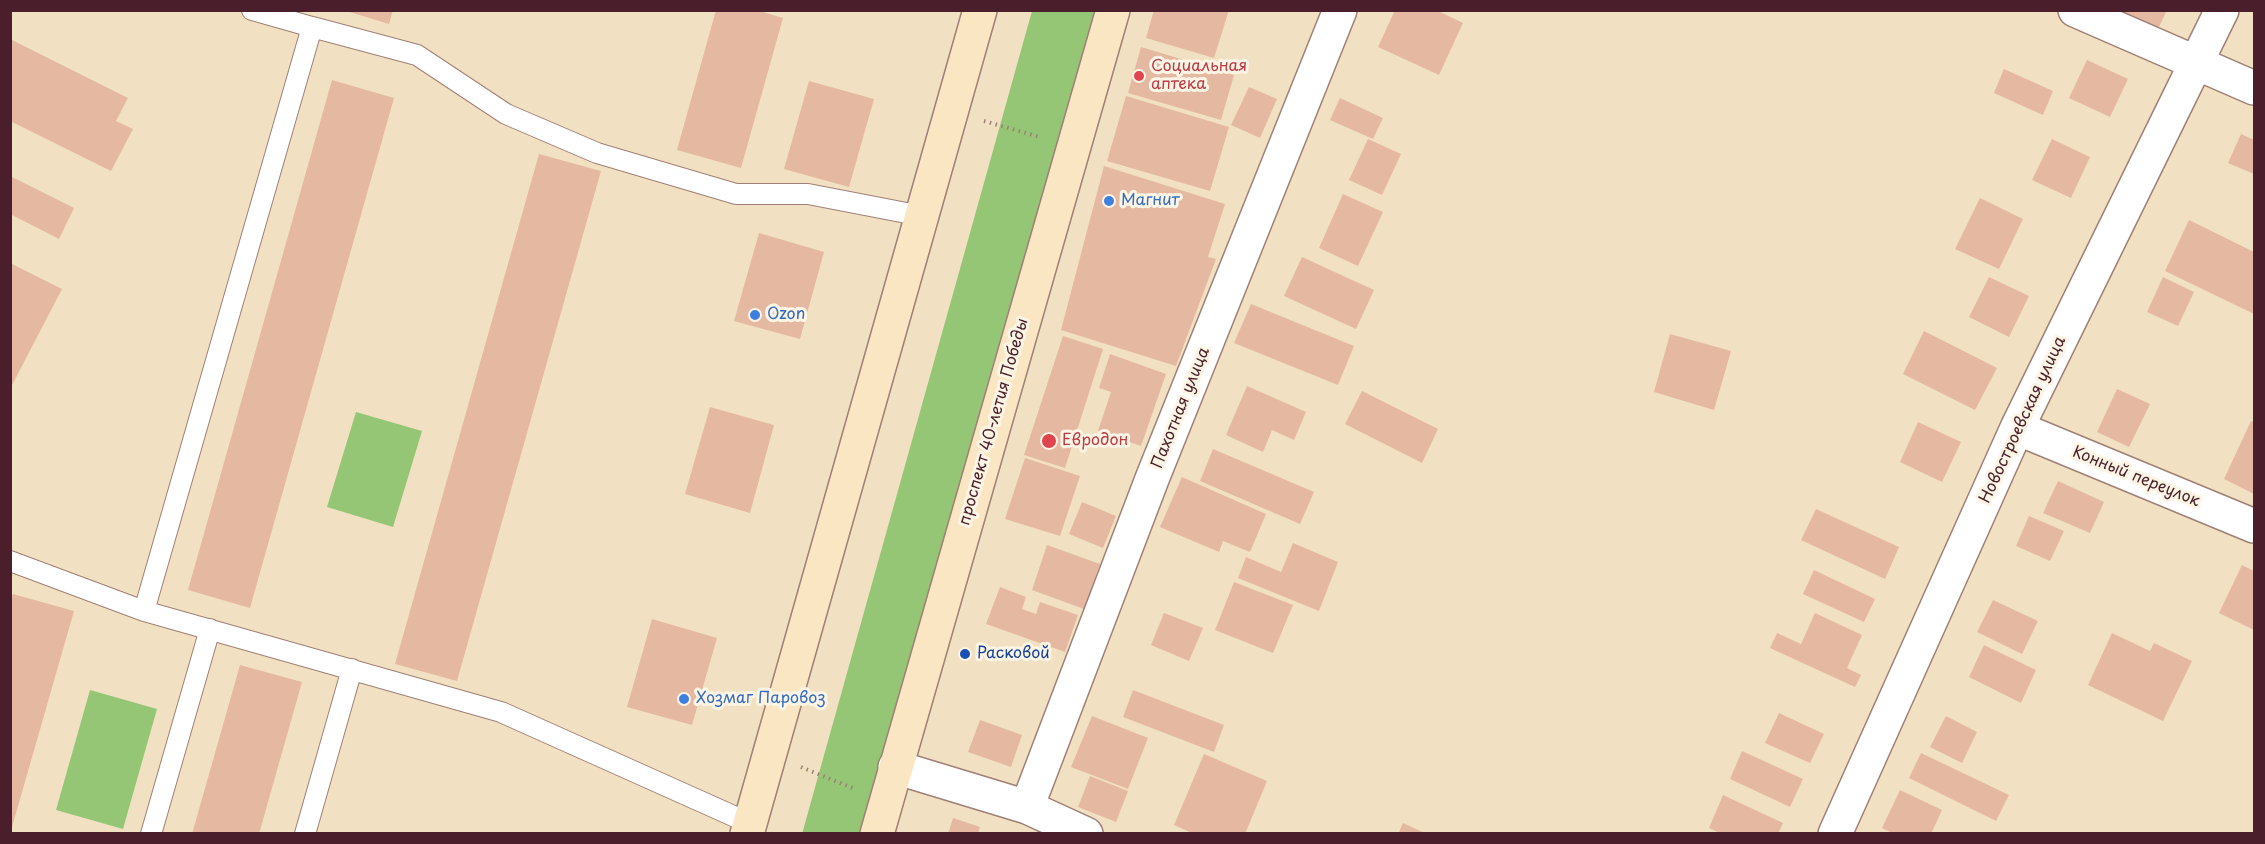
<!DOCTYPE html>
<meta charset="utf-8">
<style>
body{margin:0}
#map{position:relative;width:2265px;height:844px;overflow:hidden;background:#f2e0c2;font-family:"Playpen Sans",sans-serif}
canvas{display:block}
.frame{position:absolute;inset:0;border:12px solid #4a1f2b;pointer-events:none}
</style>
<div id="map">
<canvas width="2265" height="844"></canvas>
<div class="frame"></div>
</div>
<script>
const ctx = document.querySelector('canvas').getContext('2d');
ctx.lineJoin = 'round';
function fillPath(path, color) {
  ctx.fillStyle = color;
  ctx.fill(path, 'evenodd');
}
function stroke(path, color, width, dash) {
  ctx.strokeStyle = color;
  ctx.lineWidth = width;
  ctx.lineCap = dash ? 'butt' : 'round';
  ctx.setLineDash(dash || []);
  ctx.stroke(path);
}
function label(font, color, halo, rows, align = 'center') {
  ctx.font = font + ' "Playpen Sans",sans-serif';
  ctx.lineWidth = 6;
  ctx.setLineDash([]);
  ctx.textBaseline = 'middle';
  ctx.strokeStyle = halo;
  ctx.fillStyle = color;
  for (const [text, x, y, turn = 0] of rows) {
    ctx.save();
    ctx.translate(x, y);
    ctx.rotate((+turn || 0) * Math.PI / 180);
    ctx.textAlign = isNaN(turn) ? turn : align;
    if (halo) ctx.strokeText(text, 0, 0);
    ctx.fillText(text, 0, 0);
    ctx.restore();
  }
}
const green = new Path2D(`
 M 1032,11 L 1103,11 L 867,833 L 802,834 Z
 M 356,412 L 422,431 L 393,527 L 327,507 Z
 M 90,690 L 157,709 L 123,829 L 56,810 Z`);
const building = new Path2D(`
 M 343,10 L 393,10 L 389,24 Z
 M 716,10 L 756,10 L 783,18 L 741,168 L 677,150 Z
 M 1154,10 L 1229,10 L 1214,58 L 1146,38 Z
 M 1395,10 L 1436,10 L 1463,23 L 1439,75 L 1378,47 Z
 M 2120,10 L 2167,10 L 2158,29 Z
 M 10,39 L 128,98 L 116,121 L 133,129 L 111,171 L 10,121 Z
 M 1141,47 L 1234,75 L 1221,120 L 1128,93 Z
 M 2087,60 L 2128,79 L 2110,117 L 2069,98 Z
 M 2004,69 L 2053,91 L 2043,115 L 1994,93 Z
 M 332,80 L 394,98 L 250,608 L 188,590 Z
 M 809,81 L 874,99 L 849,187 L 784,169 Z
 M 1249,87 L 1277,99 L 1260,138 L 1231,125 Z
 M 1126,96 L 1229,127 L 1210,191 L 1107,161 Z
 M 1340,98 L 1383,118 L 1373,139 L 1330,120 Z
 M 2241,134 L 2254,140 L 2254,174 L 2228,163 Z
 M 1368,139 L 1401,154 L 1382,195 L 1349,180 Z
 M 2052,139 L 2090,157 L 2071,198 L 2032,180 Z
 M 539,154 L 601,171 L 457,681 L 395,664 Z
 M 1104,166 L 1225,204 L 1208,257 L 1216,259 L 1176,366 L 1061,330 Z
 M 10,176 L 74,208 L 59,239 L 10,214 Z
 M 1343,194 L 1383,212 L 1358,266 L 1319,248 Z
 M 1980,198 L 2023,219 L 1999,269 L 1955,249 Z
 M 2189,220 L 2254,252 L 2254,314 L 2165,271 Z
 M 759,233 L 824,252 L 800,339 L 734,321 Z
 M 1302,257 L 1374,290 L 1356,329 L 1284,296 Z
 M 10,263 L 62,289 L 10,389 Z
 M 1989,277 L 2029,296 L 2009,337 L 1969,317 Z
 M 2163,277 L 2194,292 L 2178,326 L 2147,312 Z
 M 1251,304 L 1354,346 L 1338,385 L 1234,343 Z
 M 1924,331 L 1997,368 L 1975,410 L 1903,374 Z
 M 1670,334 L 1731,351 L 1714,410 L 1654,392 Z
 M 1063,336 L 1103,349 L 1065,468 L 1024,455 Z
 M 1110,354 L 1166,374 L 1141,446 L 1098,431 L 1111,392 L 1099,388 Z
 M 1247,386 L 1306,412 L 1294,440 L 1272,430 L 1263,452 L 1226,435 Z
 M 2117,389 L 2150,404 L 2129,447 L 2097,432 Z
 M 1362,391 L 1438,429 L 1422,463 L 1345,424 Z
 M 710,407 L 774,425 L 750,513 L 685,494 Z
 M 2251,421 L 2254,422 L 2254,494 L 2224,479 Z
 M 1918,422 L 1961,442 L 1942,482 L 1900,462 Z
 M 1213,449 L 1314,492 L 1300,524 L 1200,481 Z
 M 1025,458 L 1080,476 L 1060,536 L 1005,519 Z
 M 1182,477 L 1266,514 L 1250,552 L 1223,541 L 1219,552 L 1160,527 Z
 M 2058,481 L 2104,502 L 2090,533 L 2043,513 Z
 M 1082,502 L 1116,516 L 1103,548 L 1069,534 Z
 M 1816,509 L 1899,547 L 1885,579 L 1801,540 Z
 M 2029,516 L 2064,531 L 2050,561 L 2016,546 Z
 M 1293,543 L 1338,562 L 1319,611 L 1238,578 L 1246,557 L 1281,572 Z
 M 1047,545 L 1100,564 L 1084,609 L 1032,590 Z
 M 2242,565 L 2254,571 L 2254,630 L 2219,613 Z
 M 1814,570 L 1875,599 L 1864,622 L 1803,594 Z
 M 1234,582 L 1293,605 L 1273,653 L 1215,630 Z
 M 1000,587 L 1026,597 L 1022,609 L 1036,614 L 1040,602 L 1078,615 L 1065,652 L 986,624 Z
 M 13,594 L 74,611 L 10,834 L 10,601 Z
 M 1993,600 L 2038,621 L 2022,654 L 1977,632 Z
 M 1164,613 L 1203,628 L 1189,661 L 1151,645 Z
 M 1815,613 L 1862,635 L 1847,668 L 1861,675 L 1855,687 L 1770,648 L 1777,633 L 1801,644 Z
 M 652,619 L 717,638 L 692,725 L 627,707 Z
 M 2112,633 L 2150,651 L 2154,643 L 2192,661 L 2163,721 L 2088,685 Z
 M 1984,645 L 2036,670 L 2021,703 L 1969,677 Z
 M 240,665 L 302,682 L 259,834 L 192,834 Z
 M 1133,690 L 1224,725 L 1214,752 L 1123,717 Z
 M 1779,713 L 1824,734 L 1810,763 L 1765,743 Z
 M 1092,716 L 1148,738 L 1128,789 L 1071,767 Z
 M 1946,716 L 1977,732 L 1962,763 L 1930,747 Z
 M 980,720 L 1022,735 L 1011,767 L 968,752 Z
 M 1742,751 L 1803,779 L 1790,807 L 1730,779 Z
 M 1921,753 L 2009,795 L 1996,821 L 1909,778 Z
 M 1204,754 L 1267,781 L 1245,834 L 1194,834 L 1174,825 Z
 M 1090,776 L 1128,791 L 1116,822 L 1078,807 Z
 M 1900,790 L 1942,810 L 1931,834 L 1894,834 L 1882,828 Z
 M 1723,795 L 1783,823 L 1778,834 L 1722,834 L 1709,828 Z
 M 953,818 L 980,827 L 978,834 L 948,834 Z
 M 1403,823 L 1427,834 L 1398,834 Z`);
const path = new Path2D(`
 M 984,121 L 1040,137
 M 801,767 L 855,789`);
const lane = new Path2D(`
 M 312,27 L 417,55 L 506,114 L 597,153 L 736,194 L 808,194 L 922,216
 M 10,561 L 144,611 L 501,712 L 749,823
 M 144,611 L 312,27 L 252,10
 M 151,834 L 210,629
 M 305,834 L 352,669`);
const street = new Path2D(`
 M 2075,10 L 2254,88
 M 2017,428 L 2254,526
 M 895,767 L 1027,807 L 1086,834
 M 1027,807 L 1152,479 L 1340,10
 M 1835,834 L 2017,428 L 2222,10`);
const secondary = new Path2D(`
 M 747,834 L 980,10
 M 877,834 L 1113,10`);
const markers = [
 [1139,76,6,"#e0444e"],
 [1109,201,6,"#3f7fe0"],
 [755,315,6,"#3f7fe0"],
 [1049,441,8,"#e0444e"],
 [965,654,6,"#1a4fb4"],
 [684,699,6,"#3f7fe0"]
];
const healthNames = [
 ["Социальная",1151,67],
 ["аптека",1151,85],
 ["Евродон",1062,441]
];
const shopNames = [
 ["Магнит",1121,201],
 ["Ozon",767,315],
 ["Хозмаг Паровоз",696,699]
];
const streetNames = [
 ["Пахотная улица",1181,408,-68],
 ["Новостроевская улица",2023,420,-65],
 ["проспект 40-летия Победы",994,422,-74],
 ["Конный переулок",2136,477,22]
];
const transitNames = [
 ["Расковой",977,654]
];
fillPath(green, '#95c676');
fillPath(building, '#e5b9a1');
stroke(lane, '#9e8076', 22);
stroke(street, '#9e8076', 36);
stroke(secondary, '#9e8076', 36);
stroke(path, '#9e8076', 4, [1.5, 4.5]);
stroke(lane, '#fff', 20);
stroke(street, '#fff', 33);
stroke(secondary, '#fbe6c4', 33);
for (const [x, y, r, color] of markers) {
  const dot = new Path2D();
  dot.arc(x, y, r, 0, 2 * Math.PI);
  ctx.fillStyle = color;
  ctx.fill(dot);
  stroke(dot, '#fcf5e5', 2);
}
label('16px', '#be3a42', '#fcf5e5', healthNames, 'left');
label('16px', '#366cbe', '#fcf5e5', shopNames, 'left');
label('16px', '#4a1f2b', '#fcf5e5', streetNames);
label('16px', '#164399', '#fcf5e5', transitNames, 'left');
</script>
